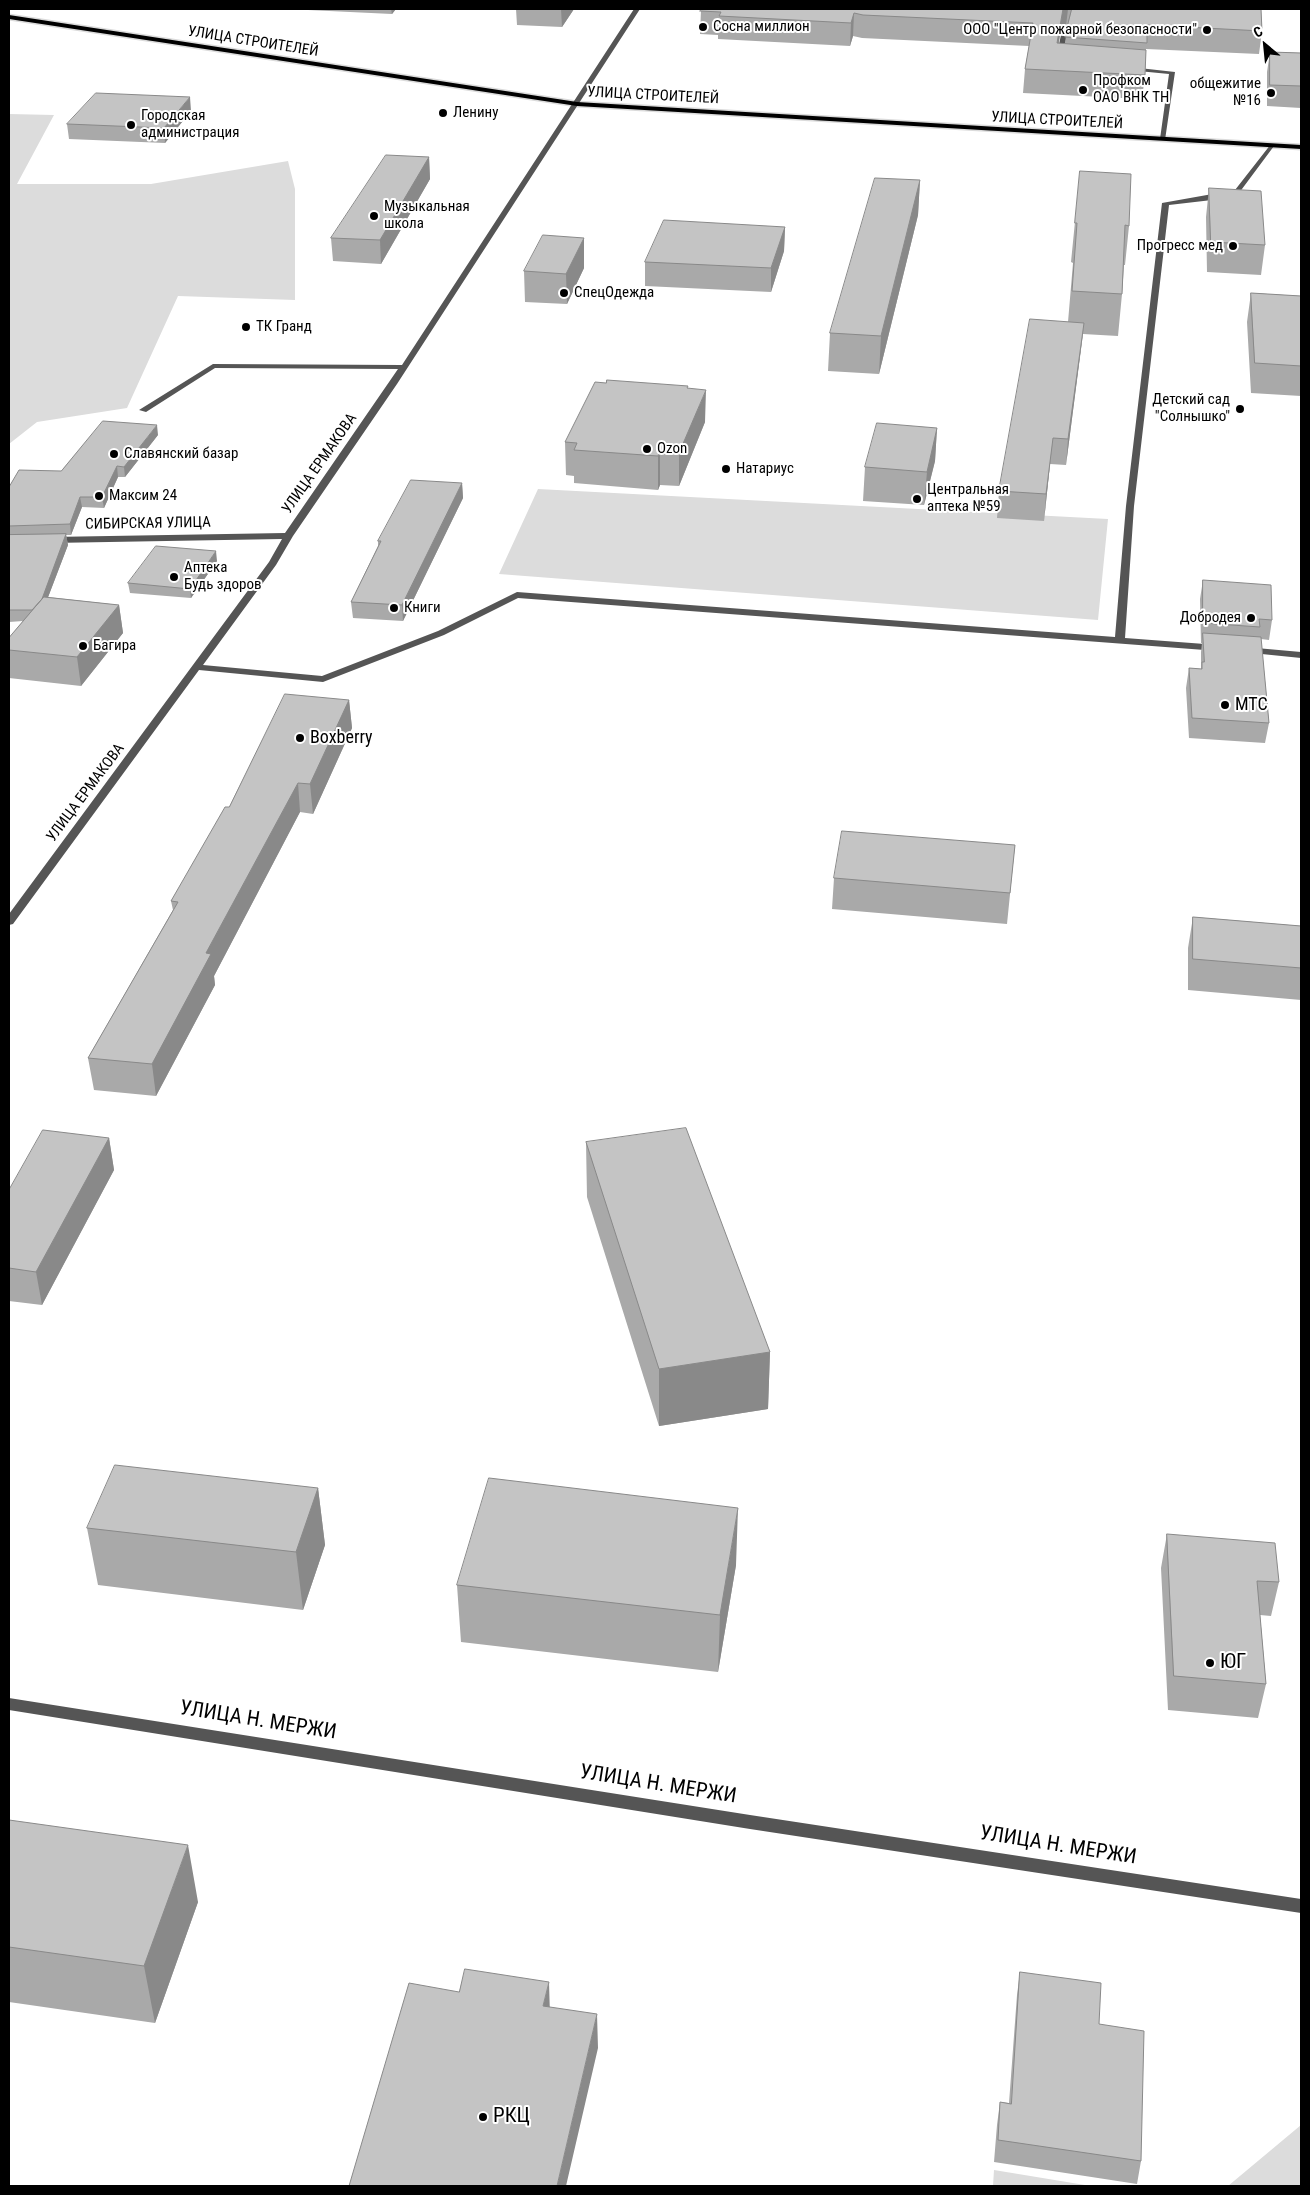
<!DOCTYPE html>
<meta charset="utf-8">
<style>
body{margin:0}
#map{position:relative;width:1310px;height:2195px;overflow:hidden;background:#fff;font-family:"Roboto Condensed",sans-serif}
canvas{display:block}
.frame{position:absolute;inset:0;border:10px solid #000;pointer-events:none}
.north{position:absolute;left:1240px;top:20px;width:50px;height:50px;-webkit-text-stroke:4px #fff;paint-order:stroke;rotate:332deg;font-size:14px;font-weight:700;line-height:20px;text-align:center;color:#000}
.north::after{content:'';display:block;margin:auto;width:18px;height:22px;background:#000;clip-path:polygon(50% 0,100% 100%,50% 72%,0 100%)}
</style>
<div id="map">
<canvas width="1310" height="2195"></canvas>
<div class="frame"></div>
<div class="north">С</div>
</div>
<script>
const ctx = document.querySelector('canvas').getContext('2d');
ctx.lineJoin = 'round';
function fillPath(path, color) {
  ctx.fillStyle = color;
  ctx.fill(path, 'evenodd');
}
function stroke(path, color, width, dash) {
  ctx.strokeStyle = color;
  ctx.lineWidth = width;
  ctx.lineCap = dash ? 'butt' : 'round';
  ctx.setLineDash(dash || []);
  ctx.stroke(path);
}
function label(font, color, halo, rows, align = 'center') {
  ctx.font = font + ' "Roboto Condensed",sans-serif';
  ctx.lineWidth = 4;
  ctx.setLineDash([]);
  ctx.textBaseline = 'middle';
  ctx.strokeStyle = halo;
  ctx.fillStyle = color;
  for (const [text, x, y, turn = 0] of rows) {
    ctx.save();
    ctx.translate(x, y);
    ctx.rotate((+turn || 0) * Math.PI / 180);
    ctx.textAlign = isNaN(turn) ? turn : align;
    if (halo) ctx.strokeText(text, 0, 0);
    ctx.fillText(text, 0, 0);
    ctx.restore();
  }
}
const green = new Path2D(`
 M 9,114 L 54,115 L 17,184 L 151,184 L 288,161 L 295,189 L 295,300 L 178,296 L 127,408 L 37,422 L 9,444 Z
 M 538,489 L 1108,519 L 1098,620 L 499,574 Z
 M 1301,2125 L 1301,2186 L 1228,2186 Z
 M 994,2170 L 1091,2186 L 993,2186 Z`);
const minor = new Path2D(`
 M 634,9 L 640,9 L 397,384 L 293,536 L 276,565 L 203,665 L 322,676 L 438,631 L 517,592 L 1115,637 L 1126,506 L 1162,203 L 1235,190 L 1271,144 L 1274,146 L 1239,193 L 1212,200 L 1169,205 L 1134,506 L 1125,638 L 1218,645 L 1223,648 L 1218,651 L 518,598 L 444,635 L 323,682 L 199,670 L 13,924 L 9,925 L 9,914 L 269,562 L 282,539 L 51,543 L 46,540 L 51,537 L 285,533 L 398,369 L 215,368 L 146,412 L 139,410 L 213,364 L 402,365 Z
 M 1065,28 L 1068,30 L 1062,59 L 1059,61 L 1056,59 L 1062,30 Z
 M 1130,67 L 1175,72 L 1165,140 L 1160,139 L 1169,74 L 1128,70 Z
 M 1245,647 L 1301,652 L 1301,658 L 1242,652 L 1242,648 Z
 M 9,1698 L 750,1815 L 1301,1899 L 1301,1913 L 750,1829 L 9,1710 Z`);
const major = new Path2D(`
 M 9,15 L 577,102 L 1301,145 L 1301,149 L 577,106 L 9,19 Z`);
const wall = new Path2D(`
 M 287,9 L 396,9 L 392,14 Z
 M 516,9 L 574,9 L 562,27 L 517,25 Z
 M 692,9 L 1261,9 L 1262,31 L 1259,54 L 1146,49 L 1145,75 L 1142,99 L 1023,93 L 1025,69 L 1029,46 L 862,38 L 853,36 L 850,46 L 718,39 L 718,35 L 700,34 L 701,10 L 692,10 ZM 1066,26 L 1067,28 L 1065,43 L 1059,43 L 1061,28 Z
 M 1270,52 L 1301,53 L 1301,108 L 1267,106 L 1267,72 Z
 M 191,111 L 165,143 L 69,139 L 67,124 Z
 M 429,157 L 430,179 L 381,264 L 333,261 L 331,238 Z
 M 1080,171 L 1129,226 L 1125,265 L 1124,265 L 1122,294 L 1118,336 L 1083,334 L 1066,465 L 1050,464 L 1044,521 L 997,518 L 999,491 L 1068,322 L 1073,263 L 1071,262 Z
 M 920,180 L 918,215 L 879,374 L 828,371 L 830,333 Z
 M 1209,188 L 1265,245 L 1261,275 L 1207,272 L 1206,217 Z
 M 785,227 L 784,251 L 771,292 L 645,286 L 645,262 Z
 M 584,238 L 584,268 L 567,304 L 525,302 L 524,271 Z
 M 1251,293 L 1301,296 L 1301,396 L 1251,393 L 1247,322 Z
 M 688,388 L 705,422 L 679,486 L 660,485 L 658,490 L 574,483 L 574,476 L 566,475 L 565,442 Z
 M 937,428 L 935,461 L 924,505 L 863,501 L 865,467 Z
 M 158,435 L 125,477 L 118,477 L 104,508 L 82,507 L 71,535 L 66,535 L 68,545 L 48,597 L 119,605 L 123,633 L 81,686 L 9,678 L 9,638 L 23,621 L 9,622 L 9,487 L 61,471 Z
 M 462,483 L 463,498 L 403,621 L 353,618 L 351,602 L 378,546 L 378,541 Z
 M 217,561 L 191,598 L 130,593 L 128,583 Z
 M 1203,580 L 1272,620 L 1269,640 L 1261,639 L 1269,723 L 1265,743 L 1189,738 L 1186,688 L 1189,668 L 1201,669 L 1201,652 L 1202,643 L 1201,643 L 1200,599 Z
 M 349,700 L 352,728 L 313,814 L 300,812 L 214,976 L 215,985 L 156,1096 L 94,1090 L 88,1058 L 173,910 L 171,901 L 229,807 Z
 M 1015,845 L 1007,924 L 832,909 L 834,878 Z
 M 1193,917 L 1301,926 L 1301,1000 L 1188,990 L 1188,948 Z
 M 109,1138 L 114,1170 L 42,1305 L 9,1301 L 9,1190 Z
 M 586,1142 L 770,1352 L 768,1409 L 659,1426 L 587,1197 Z
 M 318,1488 L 325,1545 L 303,1610 L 98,1585 L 87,1528 Z
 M 1167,1534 L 1279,1582 L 1271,1616 L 1260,1615 L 1266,1684 L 1258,1718 L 1168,1710 L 1161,1568 Z
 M 736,1565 L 718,1672 L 461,1642 L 457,1585 Z
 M 9,1820 L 198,1902 L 155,2023 L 9,2002 Z
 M 1020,1972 L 1099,2024 L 1141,2161 L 1137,2184 L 994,2162 L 997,2125 L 1000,2102 L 1009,2103 L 1017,1995 Z`);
const shadedWall = new Path2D(`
 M 391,9 L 396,9 L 392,14 Z
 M 561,9 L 574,9 L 562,27 Z
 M 1063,9 L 1068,9 L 1066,26 L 1061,28 L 1055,66 L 1057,43 Z
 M 854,13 L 853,36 L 850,46 L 851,23 Z
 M 190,97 L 191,111 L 165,143 L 164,128 Z
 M 429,157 L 430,179 L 381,264 L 380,240 Z
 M 920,180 L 918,215 L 879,374 L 881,336 Z
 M 785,227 L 784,251 L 771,292 L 771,268 Z
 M 584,238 L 584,268 L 567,304 L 566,274 Z
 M 1084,323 L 1081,348 L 1066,465 L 1068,439 Z
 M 706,390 L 705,422 L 679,486 L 679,453 Z
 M 157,425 L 158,435 L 125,477 L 124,467 Z
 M 937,428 L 935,461 L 924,505 L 927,472 Z
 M 1053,438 L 1050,464 L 1044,521 L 1046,494 Z
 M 660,451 L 660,485 L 658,490 L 658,456 Z
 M 117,466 L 118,477 L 104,508 L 102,497 Z
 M 462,483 L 463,498 L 403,621 L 402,605 Z
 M 80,497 L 82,507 L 71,535 L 70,524 Z
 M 66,534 L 68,545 L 39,621 L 37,610 Z
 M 216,551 L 217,561 L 191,598 L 190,589 Z
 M 119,605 L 123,633 L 81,686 L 77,657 Z
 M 349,700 L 352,728 L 313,814 L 310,784 Z
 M 298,783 L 300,812 L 214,976 L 215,985 L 156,1096 L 152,1064 L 206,953 Z
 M 109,1138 L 114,1170 L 42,1305 L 36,1272 Z
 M 770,1352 L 768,1409 L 659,1426 L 659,1369 Z
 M 318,1488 L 325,1545 L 303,1610 L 296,1552 Z
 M 738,1508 L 736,1565 L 718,1672 L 720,1615 Z
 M 188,1845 L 198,1902 L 155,2023 L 144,1966 Z
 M 549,1982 L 550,2016 L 543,2006 Z
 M 597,2014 L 598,2048 L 566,2186 L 557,2186 Z`);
const building = new Path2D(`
 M 702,9 L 1063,9 L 1057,43 L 1146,50 L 1145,75 L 1025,69 L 1033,23 L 863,15 L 854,13 L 851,23 L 719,16 L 721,12 L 700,11 Z
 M 1072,9 L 1261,9 L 1262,31 L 1147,25 L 1147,43 L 1065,37 Z
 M 1270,52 L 1301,53 L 1301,86 L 1270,85 Z
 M 96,93 L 190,97 L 164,128 L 67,124 Z
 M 386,155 L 429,157 L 380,240 L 331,238 Z
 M 1080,171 L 1131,174 L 1129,226 L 1125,225 L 1122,294 L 1072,291 L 1077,223 L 1075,223 Z
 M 875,178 L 920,180 L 881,336 L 830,333 Z
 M 1209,188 L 1261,191 L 1265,245 L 1211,242 Z
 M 664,220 L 785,227 L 771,268 L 645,262 Z
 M 543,235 L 584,238 L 566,274 L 524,271 Z
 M 1251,293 L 1301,296 L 1301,366 L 1255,363 Z
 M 1030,319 L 1084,323 L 1068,439 L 1053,438 L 1046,494 L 999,491 Z
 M 607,380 L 688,386 L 687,388 L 706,390 L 679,453 L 660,451 L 658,456 L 574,450 L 577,443 L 565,442 L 595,382 L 606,383 Z
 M 103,421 L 157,425 L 124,467 L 117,466 L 102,497 L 80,497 L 70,524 L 9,526 L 9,487 L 19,470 L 61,471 Z
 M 877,423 L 937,428 L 927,472 L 865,467 Z
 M 411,480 L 462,483 L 402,605 L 351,602 L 381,541 L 378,541 Z
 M 66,534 L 42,599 L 32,610 L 9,610 L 9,535 Z
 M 156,546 L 216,551 L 190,589 L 128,583 Z
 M 1203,580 L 1271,585 L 1272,620 L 1259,619 L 1260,627 L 1203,623 Z
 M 44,597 L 119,605 L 77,657 L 9,650 L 9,638 Z
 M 1203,633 L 1261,637 L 1269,723 L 1192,718 L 1189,668 L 1202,669 L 1202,662 L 1204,662 Z
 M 285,694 L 349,700 L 310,784 L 298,783 L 206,953 L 211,954 L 152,1064 L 88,1058 L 178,902 L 171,901 L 225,807 L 229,807 Z
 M 842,831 L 1015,845 L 1010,893 L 834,878 Z
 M 1193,917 L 1301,926 L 1301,968 L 1193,959 Z
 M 686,1128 L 770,1352 L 659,1369 L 586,1142 Z
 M 43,1130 L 109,1138 L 36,1272 L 9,1268 L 9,1190 Z
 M 115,1465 L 318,1488 L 296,1552 L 87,1528 Z
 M 489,1478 L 738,1508 L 720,1615 L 457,1585 Z
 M 1167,1534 L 1275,1543 L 1279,1582 L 1257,1581 L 1266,1684 L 1174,1676 Z
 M 9,1820 L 188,1845 L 144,1966 L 9,1947 Z
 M 465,1969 L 549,1982 L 543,2006 L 597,2014 L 557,2186 L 349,2186 L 409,1983 L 459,1992 Z
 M 1020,1972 L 1101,1983 L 1099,2024 L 1144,2031 L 1141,2161 L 998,2140 L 1000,2102 L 1011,2104 Z`);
const markers = [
 [703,27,5,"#000"],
 [1207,30,5,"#000"],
 [1083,90,5,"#000"],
 [1271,93,5,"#000"],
 [443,113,5,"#000"],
 [131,125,5,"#000"],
 [374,216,5,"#000"],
 [1233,246,5,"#000"],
 [564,293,5,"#000"],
 [246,327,5,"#000"],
 [1240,409,5,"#000"],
 [647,449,5,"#000"],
 [114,454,5,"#000"],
 [726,469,5,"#000"],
 [99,496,5,"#000"],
 [917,499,5,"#000"],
 [174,577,5,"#000"],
 [394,608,5,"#000"],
 [1251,618,5,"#000"],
 [83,646,5,"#000"],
 [1225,705,5,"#000"],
 [300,738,5,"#000"],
 [1210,1663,5,"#000"],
 [483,2117,5,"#000"]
];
const farPoinames = [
 ["Сосна миллион",713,27],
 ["ООО \"Центр пожарной безопасности\"",1197,30,"right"],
 ["Профком",1093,81],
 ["ОАО ВНК ТН",1093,98],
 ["общежитие",1261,84,"right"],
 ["№16",1261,101,"right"],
 ["Ленину",453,113],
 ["Городская",141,116],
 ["администрация",141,133],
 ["Музыкальная",384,207],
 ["школа",384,224],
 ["Прогресс мед",1223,246,"right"],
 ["СпецОдежда",574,293],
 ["ТК Гранд",256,327],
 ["Детский сад",1230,400,"right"],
 ["\"Солнышко\"",1230,417,"right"],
 ["Ozon",657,449],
 ["Славянский базар",124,454],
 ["Натариус",736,469],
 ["Центральная",927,490],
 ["аптека №59",927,507],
 ["Максим 24",109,496],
 ["Аптека",184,568],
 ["Будь здоров",184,585],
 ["Книги",404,608],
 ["Добродея",1241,618,"right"],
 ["Багира",93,646]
];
const farStreetnames = [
 ["УЛИЦА СТРОИТЕЛЕЙ",253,42,9],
 ["УЛИЦА СТРОИТЕЛЕЙ",653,96,3],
 ["УЛИЦА СТРОИТЕЛЕЙ",1057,121,3],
 ["УЛИЦА ЕРМАКОВА",320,464,-55],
 ["СИБИРСКАЯ УЛИЦА",148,524,-1],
 ["УЛИЦА ЕРМАКОВА",86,793,-53]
];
const poiNames = [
 ["МТС",1235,705],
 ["Boxberry",310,738]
];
const nearPoinames = [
 ["ЮГ",1220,1663],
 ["РКЦ",493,2117]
];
const nearStreetnames = [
 ["УЛИЦА Н. МЕРЖИ",258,1721,9],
 ["УЛИЦА Н. МЕРЖИ",658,1785,9],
 ["УЛИЦА Н. МЕРЖИ",1058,1846,9]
];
fillPath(green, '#dcdcdc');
stroke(major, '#dbdbdb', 3);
fillPath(minor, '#555');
fillPath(major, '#000');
fillPath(wall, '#a9a9a9');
fillPath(shadedWall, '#898989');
fillPath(building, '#c4c4c4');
stroke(building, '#898989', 1);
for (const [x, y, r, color] of markers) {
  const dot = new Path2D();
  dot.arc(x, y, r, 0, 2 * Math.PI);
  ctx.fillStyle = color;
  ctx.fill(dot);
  stroke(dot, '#fff', 2);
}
label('15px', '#000', '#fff', farPoinames, 'left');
label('15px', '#000', '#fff', farStreetnames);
label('18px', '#000', '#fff', poiNames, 'left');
label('21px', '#000', '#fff', nearPoinames, 'left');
label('21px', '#000', '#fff', nearStreetnames);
</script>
